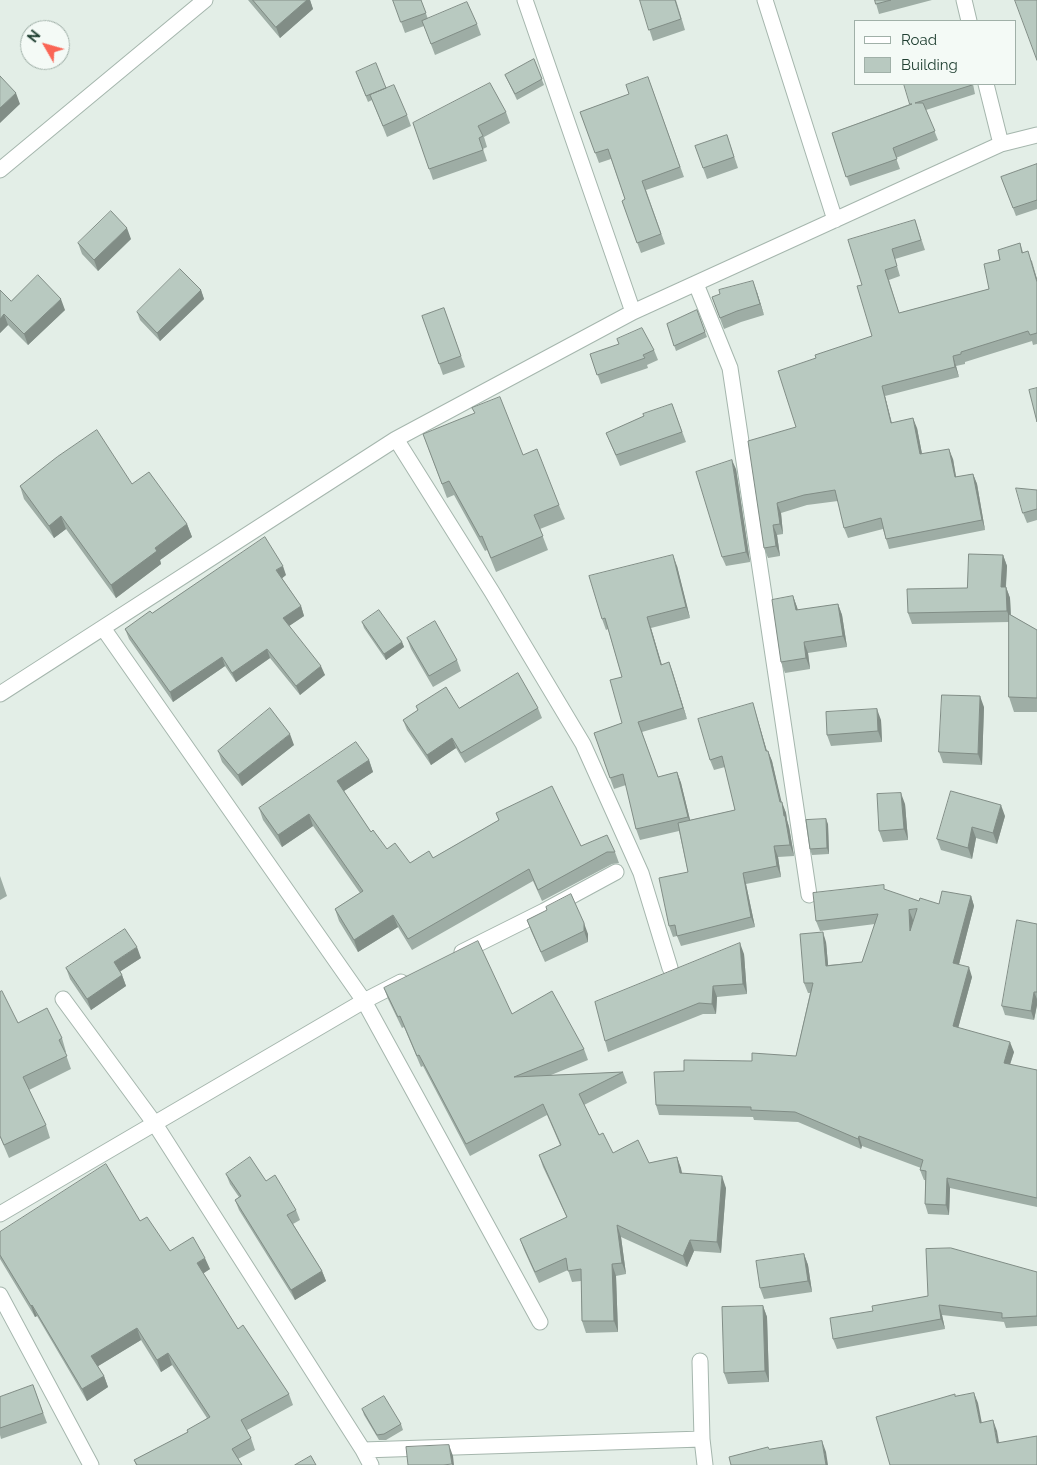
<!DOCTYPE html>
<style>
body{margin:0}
#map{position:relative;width:1037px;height:1465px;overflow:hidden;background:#e3eee7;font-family:Raleway,sans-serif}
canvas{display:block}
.legend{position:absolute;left:854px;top:20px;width:162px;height:65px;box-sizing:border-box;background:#f4faf6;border:1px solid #a0b0a8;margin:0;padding:6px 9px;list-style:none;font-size:15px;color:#214033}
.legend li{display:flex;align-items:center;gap:10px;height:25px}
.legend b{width:25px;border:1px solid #a0b0a8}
.north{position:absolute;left:20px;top:20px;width:50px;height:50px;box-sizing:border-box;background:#f4faf6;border:1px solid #a0b0a8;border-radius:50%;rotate:308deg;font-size:14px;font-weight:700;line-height:20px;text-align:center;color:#214033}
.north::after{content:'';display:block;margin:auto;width:18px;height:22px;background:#fa6555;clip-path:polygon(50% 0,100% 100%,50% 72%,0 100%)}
</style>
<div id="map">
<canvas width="1037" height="1465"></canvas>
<ul class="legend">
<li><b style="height:6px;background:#fff"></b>Road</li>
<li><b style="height:14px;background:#b8c9c0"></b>Building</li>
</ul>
<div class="north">N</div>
</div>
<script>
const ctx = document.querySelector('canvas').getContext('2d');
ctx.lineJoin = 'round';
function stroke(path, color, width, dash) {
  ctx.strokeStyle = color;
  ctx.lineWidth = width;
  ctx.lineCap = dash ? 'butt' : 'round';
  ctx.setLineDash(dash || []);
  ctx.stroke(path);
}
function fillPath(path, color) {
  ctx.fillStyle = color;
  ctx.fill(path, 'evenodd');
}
const minor = new Path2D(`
 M 525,0 L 633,312
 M 765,0 L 835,220
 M 964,0 L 969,21
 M 986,84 L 1001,144
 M 0,170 L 205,0
 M 696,284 L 730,368 L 809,895
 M 396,439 L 492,592 L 583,744 L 641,873 L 670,968
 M 103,628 L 364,1001 L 540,1322
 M 0,694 L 396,439 L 633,312 L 1001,144 L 1037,135
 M 462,952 L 544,911 L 616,872
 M 63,999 L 155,1124 L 363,1450 L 371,1465
 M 0,1214 L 364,1001 L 401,982
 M 0,1295 L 91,1465
 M 700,1361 L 702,1439 L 705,1465
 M 363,1450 L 702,1439`);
const wall = new Path2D(`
 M 248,0 L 310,0 L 313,9 L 280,38 Z
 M 393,0 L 421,0 L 428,19 L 477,24 L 481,35 L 435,55 L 424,26 L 405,33 Z
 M 640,0 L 676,0 L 685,30 L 653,41 Z
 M 875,0 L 932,0 L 879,14 Z
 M 534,59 L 544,85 L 517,100 L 505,75 Z
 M 356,72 L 387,88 L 407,115 L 411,126 L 387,137 L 372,100 L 368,102 Z
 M 648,77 L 684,177 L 646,190 L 665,244 L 641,253 L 622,201 L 625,199 L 611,159 L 599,163 L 580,112 L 629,94 Z
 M 973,84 L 975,94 L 926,110 L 938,140 L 896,158 L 900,169 L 850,186 L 832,133 L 910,104 Z
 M 506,112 L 510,123 L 484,137 L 487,147 L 483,149 L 487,161 L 433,180 L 413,123 Z
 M 727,135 L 738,168 L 707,179 L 695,146 Z
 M 1037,164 L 1037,209 L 1016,216 L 1001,177 Z
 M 915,220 L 925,250 L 895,259 L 900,276 L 889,280 L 899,313 L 989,289 L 1000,260 L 1020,243 L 1023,252 L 1032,261 L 1037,279 L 1037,344 L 1033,345 L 1032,341 L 965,362 L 965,364 L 956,366 L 959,377 L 885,396 L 892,423 L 917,428 L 922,454 L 953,459 L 956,477 L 973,474 L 977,484 L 985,530 L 889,549 L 883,529 L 848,538 L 844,528 L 838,501 L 807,505 L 781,513 L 783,534 L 777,535 L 780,556 L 768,558 L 764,548 L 816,358 L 872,336 L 862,285 Z
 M 131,239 L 98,271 L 82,254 L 78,243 Z
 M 0,290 L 11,301 L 65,310 L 28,345 L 8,325 L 0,333 Z
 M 201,290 L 204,299 L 160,341 L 140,320 L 137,312 Z
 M 757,292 L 764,315 L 741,322 L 724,329 L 712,297 Z
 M 444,308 L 465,367 L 443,375 L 422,316 Z
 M 697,310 L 707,337 L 676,351 L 667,324 Z
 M 654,350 L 658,360 L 647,365 L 648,368 L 601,384 L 590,354 Z
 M 672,404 L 686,442 L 620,466 L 606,433 Z
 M 423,434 L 523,455 L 559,505 L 565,519 L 540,529 L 548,550 L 496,572 L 487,550 L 485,551 L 454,495 L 447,498 Z
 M 736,469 L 750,562 L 726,566 L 722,557 Z
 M 132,484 L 187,524 L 192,537 L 160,560 L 161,564 L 116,598 L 66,529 L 54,538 L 24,499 L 20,486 Z
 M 1037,490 L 1037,520 L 1027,523 L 1023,513 Z
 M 1003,555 L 1007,566 L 1006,587 L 1010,598 L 1011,615 L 1037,630 L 1037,712 L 1014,712 L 1009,697 L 1009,622 L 912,624 L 908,613 L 967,588 Z
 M 677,566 L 690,618 L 651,628 L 662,665 L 669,662 L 687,719 L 642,732 L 658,777 L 677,772 L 681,783 L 690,820 L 735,810 L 725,767 L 714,770 L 710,760 L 753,703 L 767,751 L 768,751 L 772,761 L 781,802 L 786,813 L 787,820 L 789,827 L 794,856 L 778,857 L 781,877 L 746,884 L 755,927 L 681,946 L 677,936 L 673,937 L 669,926 L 688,872 L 679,831 L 640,840 L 636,829 L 626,785 L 614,789 L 594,733 L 622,723 L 622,677 L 608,629 L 606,630 L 602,619 Z
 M 286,575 L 282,578 L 301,606 L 304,616 L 289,626 L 325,675 L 300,695 L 270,658 L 236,682 L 225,666 L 173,702 L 129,639 L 125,629 L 152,613 Z
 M 793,596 L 798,610 L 838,604 L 842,615 L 847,647 L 808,653 L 810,669 L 785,673 L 781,662 Z
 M 362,622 L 402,642 L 404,647 L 386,660 L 364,628 Z
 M 407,638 L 457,660 L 461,671 L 433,687 L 411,649 Z
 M 416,706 L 459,708 L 538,708 L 542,718 L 465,763 L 456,748 L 431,765 L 407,730 L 403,720 L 418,710 Z
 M 984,707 L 982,765 L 943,763 L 939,752 Z
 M 881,720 L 882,742 L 831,746 L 827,735 Z
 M 294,745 L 242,786 L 222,762 L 218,751 Z
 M 369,760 L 373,772 L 344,791 L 371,832 L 387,849 L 410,863 L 433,858 L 499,820 L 496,813 L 581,846 L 615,852 L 619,863 L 612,864 L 542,901 L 533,881 L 412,950 L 398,927 L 358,952 L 339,921 L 335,909 L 360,893 L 313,826 L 282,847 L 263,820 L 259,808 Z
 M 905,804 L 908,840 L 883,842 L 879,831 Z
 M 1005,816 L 997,844 L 976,838 L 972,859 L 941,850 L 937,839 Z
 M 828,824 L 829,854 L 812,855 L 810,849 Z
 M 0,876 L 7,896 L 0,900 Z
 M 885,890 L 919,901 L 939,904 L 971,896 L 974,906 L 959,964 L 972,977 L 958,1028 L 1014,1052 L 1010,1065 L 1037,1070 L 1037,1207 L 950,1188 L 949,1215 L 928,1214 L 925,1204 L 925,1180 L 924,1180 L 920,1170 L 921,1168 L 862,1146 L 861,1149 L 798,1122 L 754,1120 L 753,1117 L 659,1115 L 656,1105 L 684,1071 L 752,1061 L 796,1056 L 810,993 L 808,993 L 804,983 L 826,942 L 828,965 L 862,962 L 875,924 L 820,931 L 816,921 Z
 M 547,911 L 588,934 L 588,942 L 545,962 L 531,931 L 527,920 Z
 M 1037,924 L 1037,1005 L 1034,1020 L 1005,1015 L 1002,1006 Z
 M 744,954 L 747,994 L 717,997 L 716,1014 L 703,1014 L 608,1052 L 605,1041 Z
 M 141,958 L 120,971 L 122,975 L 126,986 L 91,1010 L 70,979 L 66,968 Z
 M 384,988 L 512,1014 L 584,1049 L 588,1060 L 551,1075 L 623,1072 L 627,1083 L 584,1105 L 599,1135 L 613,1153 L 649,1163 L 677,1157 L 682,1173 L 726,1188 L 721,1253 L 694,1251 L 687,1267 L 621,1237 L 626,1274 L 616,1276 L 618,1332 L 586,1333 L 582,1321 L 581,1281 L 572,1282 L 568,1270 L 539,1283 L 524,1250 L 520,1239 L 567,1218 L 543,1167 L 539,1155 L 560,1145 L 547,1115 L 470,1156 L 423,1066 L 421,1067 L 404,1027 L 402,1028 L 388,999 Z
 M 0,992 L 18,1023 L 62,1038 L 66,1052 L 65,1052 L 71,1069 L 29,1090 L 46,1125 L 50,1138 L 9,1158 L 0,1137 Z
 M 226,1174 L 266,1181 L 296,1210 L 300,1220 L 293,1224 L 322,1271 L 326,1281 L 295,1300 L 239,1210 L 235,1200 L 239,1197 L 230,1184 Z
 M 140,1221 L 170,1251 L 210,1269 L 203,1273 L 238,1329 L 289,1394 L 293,1405 L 247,1430 L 251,1438 L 255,1450 L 238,1459 L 242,1465 L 136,1465 L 134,1460 L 188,1432 L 207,1418 L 172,1365 L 161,1372 L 141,1340 L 98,1366 L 104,1376 L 108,1387 L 87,1401 L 37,1316 L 35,1317 L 0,1259 L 0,1232 Z
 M 804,1254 L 808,1265 L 812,1292 L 764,1299 L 760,1288 Z
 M 1037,1272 L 1037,1326 L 1006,1328 L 1004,1322 L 942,1315 L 945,1329 L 837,1349 L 833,1339 L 873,1311 L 928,1296 Z
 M 763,1306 L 767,1317 L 769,1382 L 728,1384 L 724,1373 Z
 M 33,1385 L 47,1423 L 1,1439 L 0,1435 L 0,1397 Z
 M 362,1409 L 401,1424 L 403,1430 L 386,1440 L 379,1440 L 364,1415 Z`);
const shadedWall = new Path2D(`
 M 307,0 L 310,0 L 313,9 L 280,38 L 276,27 Z
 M 16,93 L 20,104 L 0,123 L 0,108 Z
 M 127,228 L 131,239 L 98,271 L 94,260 Z
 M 1028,251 L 1037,279 L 1037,282 Z
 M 753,281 L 757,292 L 764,315 L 760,304 Z
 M 201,290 L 204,299 L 160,341 L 157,333 Z
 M 61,299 L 65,310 L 28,345 L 24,334 Z
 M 4,314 L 8,325 L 0,333 L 0,319 Z
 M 953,356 L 956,366 L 959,377 L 955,367 Z
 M 882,386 L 885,396 L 894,433 L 891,423 Z
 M 913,418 L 917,428 L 924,464 L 920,454 Z
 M 949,449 L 953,459 L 958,488 L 955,477 Z
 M 732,460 L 736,469 L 750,562 L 746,552 Z
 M 973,474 L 977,484 L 985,530 L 982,520 Z
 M 777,503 L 781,513 L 783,534 L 780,524 Z
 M 61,516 L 66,529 L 54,538 L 49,526 Z
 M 187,524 L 192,537 L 160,560 L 161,564 L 116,598 L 111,585 L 155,548 Z
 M 773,525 L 777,535 L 780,556 L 776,546 Z
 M 673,555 L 677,566 L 690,618 L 686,607 Z
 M 1003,555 L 1007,566 L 1005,598 L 1001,587 Z
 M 283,566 L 286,575 L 280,580 L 276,570 Z
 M 1006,587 L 1010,598 L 1011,622 L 1007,611 Z
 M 793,596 L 797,607 L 800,621 L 796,610 Z
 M 838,604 L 842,615 L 847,647 L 843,636 Z
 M 301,606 L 304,616 L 286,628 L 283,618 Z
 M 647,617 L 651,628 L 665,676 L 661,665 Z
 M 402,642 L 404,647 L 386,660 L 384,654 Z
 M 804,642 L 808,653 L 810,669 L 806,658 Z
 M 267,649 L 270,658 L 236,682 L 232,673 Z
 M 222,657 L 225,666 L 173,702 L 170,692 Z
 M 669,662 L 673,673 L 687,719 L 683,708 Z
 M 321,666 L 325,675 L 300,695 L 296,686 Z
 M 980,696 L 984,707 L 982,765 L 978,754 Z
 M 753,703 L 756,714 L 770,762 L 766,751 Z
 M 877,709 L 881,720 L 882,742 L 878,731 Z
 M 290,734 L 294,745 L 242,786 L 238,775 Z
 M 452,738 L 456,748 L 431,765 L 427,755 Z
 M 768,751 L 772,761 L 783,808 L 782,802 L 786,813 L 787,820 L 789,827 L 794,856 L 790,845 L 784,816 Z
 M 369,760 L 373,772 L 341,793 L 337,781 Z
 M 677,772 L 681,783 L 692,828 L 688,817 Z
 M 901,793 L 905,804 L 908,840 L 904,829 Z
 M 1001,805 L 1005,816 L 997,844 L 993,833 Z
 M 309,814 L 313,826 L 282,847 L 278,835 Z
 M 826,819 L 828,824 L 829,854 L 827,848 Z
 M 972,827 L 976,838 L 972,859 L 968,848 Z
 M 774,846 L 778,857 L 781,877 L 777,866 Z
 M 743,873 L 746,884 L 755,927 L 751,917 Z
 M 971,896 L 974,906 L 957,972 L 953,963 Z
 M 909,910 L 913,920 L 914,941 L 910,931 Z
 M 393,915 L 398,927 L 358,952 L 354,940 Z
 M 584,923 L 588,934 L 588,942 L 584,931 Z
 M 823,932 L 826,942 L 829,975 L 826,966 Z
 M 740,943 L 744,954 L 747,994 L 743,984 Z
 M 137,947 L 141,958 L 118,973 L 114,962 Z
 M 969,967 L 972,977 L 956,1036 L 953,1026 Z
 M 122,975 L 126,986 L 91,1010 L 87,999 Z
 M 713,986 L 717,997 L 716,1014 L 712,1004 Z
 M 1034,992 L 1037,999 L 1037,1005 L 1034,1020 L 1031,1011 Z
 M 1010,1042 L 1014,1052 L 1007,1073 L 1004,1063 Z
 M 859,1136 L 862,1146 L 861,1149 L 858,1139 Z
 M 677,1157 L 681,1168 L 684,1184 L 680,1173 Z
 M 722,1176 L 726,1188 L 721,1253 L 717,1242 Z
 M 947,1178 L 950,1188 L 949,1215 L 946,1205 Z
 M 617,1225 L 621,1237 L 626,1274 L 622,1263 Z
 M 690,1240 L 694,1251 L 687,1267 L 683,1256 Z
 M 804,1254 L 808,1265 L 812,1292 L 808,1281 Z
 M 205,1258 L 210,1269 L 201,1275 L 197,1263 Z
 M 612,1264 L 616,1276 L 618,1332 L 614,1321 Z
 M 322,1271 L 326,1281 L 295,1300 L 291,1290 Z
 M 32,1305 L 37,1316 L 35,1317 L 31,1306 Z
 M 939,1305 L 942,1315 L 945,1329 L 941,1319 Z
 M 763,1306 L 767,1317 L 769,1382 L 765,1371 Z
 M 137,1328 L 141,1340 L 95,1368 L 91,1356 Z
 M 168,1353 L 172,1365 L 161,1372 L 157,1360 Z
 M 104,1376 L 108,1387 L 87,1401 L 82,1389 Z
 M 974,1393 L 978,1403 L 984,1434 L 980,1423 Z
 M 993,1420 L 997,1431 L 1001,1454 L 997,1443 Z
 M 822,1441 L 826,1452 L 828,1465 L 826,1465 Z
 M 449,1445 L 453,1456 L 454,1465 L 452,1465 Z`);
const building = new Path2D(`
 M 253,0 L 307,0 L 276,27 Z
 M 393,0 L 421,0 L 426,13 L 401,22 Z
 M 640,0 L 675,0 L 681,19 L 649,30 Z
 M 875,0 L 891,0 L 876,4 Z
 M 1015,0 L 1037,0 L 1037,60 Z
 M 467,2 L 477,24 L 431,44 L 422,21 Z
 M 534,59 L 542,79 L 515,94 L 505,75 Z
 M 376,63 L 386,88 L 366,96 L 356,72 Z
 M 0,76 L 16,93 L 0,108 Z
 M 648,77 L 680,167 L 642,181 L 661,234 L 637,243 L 622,201 L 625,199 L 608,149 L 595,153 L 580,112 L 629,94 L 626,85 Z
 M 490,83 L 506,112 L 478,126 L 483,136 L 479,138 L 483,150 L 429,169 L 413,123 Z
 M 904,84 L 972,84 L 972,85 L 915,103 L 923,103 L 935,131 L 893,148 L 897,159 L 846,177 L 832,133 L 912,104 L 910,104 Z
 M 394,85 L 407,115 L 383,126 L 370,95 Z
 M 727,135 L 734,157 L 703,168 L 695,146 Z
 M 1037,164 L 1037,200 L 1013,208 L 1001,177 Z
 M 111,211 L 127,228 L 94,260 L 78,243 Z
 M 915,220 L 921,240 L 892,249 L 897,266 L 885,270 L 899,313 L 989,289 L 984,264 L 1000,260 L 998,250 L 1020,243 L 1022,253 L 1028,251 L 1037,282 L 1037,333 L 1030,335 L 1028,331 L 961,352 L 961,354 L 953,356 L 955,367 L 882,386 L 891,423 L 913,418 L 920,454 L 949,449 L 955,477 L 973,474 L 982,520 L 886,539 L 881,518 L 844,528 L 835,490 L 804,495 L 777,503 L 780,524 L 773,525 L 776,546 L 764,548 L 748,441 L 796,427 L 778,371 L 816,358 L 815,355 L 872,336 L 857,286 L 862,285 L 848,240 Z
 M 180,269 L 201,290 L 157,333 L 137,312 Z
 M 38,275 L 61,299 L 24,334 L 4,314 L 0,319 L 0,290 L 11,301 Z
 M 753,281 L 760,304 L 737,311 L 720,318 L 712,297 L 720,294 L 719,290 Z
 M 444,308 L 461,356 L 439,364 L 422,316 Z
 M 697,310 L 705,332 L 674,346 L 667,324 Z
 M 642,328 L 654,350 L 643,355 L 645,358 L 597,375 L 590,354 L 619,344 L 617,339 Z
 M 1037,388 L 1037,422 L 1029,390 Z
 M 500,397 L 523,455 L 537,449 L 559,505 L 534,515 L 543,536 L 491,558 L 482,536 L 480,537 L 449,481 L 442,484 L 423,434 L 475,413 L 472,408 Z
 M 672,404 L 682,432 L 616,455 L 606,433 L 644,416 L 643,414 Z
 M 97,430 L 132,484 L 149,472 L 187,524 L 155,548 L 157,551 L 111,585 L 61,516 L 49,526 L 20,486 L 57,457 Z
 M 732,460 L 746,552 L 722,557 L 696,472 Z
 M 1016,488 L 1037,490 L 1037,509 L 1023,513 Z
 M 265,537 L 283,566 L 276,570 L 301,606 L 283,618 L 321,666 L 296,686 L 267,649 L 232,673 L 222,657 L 170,692 L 125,629 L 150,611 L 152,613 Z
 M 969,554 L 1003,555 L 1001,587 L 1006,587 L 1007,611 L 908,613 L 907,589 L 967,588 Z
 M 673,555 L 686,607 L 647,617 L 661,665 L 669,662 L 683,708 L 638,722 L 658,777 L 677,772 L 688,817 L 636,829 L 623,774 L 610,778 L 594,733 L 622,723 L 610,680 L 622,677 L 605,618 L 602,619 L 589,576 Z
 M 793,596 L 796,610 L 838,604 L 843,636 L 804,642 L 806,658 L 781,662 L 772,600 Z
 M 379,610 L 402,642 L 384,654 L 362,622 Z
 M 1009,614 L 1037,630 L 1037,698 L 1009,697 Z
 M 435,621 L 457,660 L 429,676 L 407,638 Z
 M 518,673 L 538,708 L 461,753 L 452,738 L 427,755 L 403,720 L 418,710 L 416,706 L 446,687 L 459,708 Z
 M 942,695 L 980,696 L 978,754 L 939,752 Z
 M 753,703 L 766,751 L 768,751 L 780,802 L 782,802 L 784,816 L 785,816 L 790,845 L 774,846 L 777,866 L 743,873 L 751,917 L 677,936 L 675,925 L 669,926 L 659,878 L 688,872 L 678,823 L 735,810 L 722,756 L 710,760 L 698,719 Z
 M 270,708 L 290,734 L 238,775 L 218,751 Z
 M 877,709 L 878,731 L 827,735 L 826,712 Z
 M 356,742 L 369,760 L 337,781 L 371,832 L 373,830 L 387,849 L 395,843 L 410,863 L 429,851 L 433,858 L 499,820 L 496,813 L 552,786 L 581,846 L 607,835 L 615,852 L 607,852 L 538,890 L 529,869 L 408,939 L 393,915 L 354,940 L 335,909 L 363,891 L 309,814 L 278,835 L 259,808 Z
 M 951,791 L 1001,805 L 993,833 L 972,827 L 968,848 L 937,839 Z
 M 901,793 L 904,829 L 879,831 L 877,794 Z
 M 826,819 L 827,848 L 810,849 L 806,820 Z
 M 884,885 L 884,889 L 919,901 L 920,898 L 939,904 L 942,891 L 971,896 L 953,963 L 969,967 L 953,1026 L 1010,1042 L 1004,1063 L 1037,1070 L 1037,1198 L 947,1178 L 946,1205 L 925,1204 L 926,1171 L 920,1170 L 923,1160 L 859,1136 L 858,1139 L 795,1112 L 751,1110 L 751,1107 L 656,1105 L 654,1072 L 684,1071 L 684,1060 L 752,1061 L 752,1053 L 796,1056 L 813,983 L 804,983 L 800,934 L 823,932 L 826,966 L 862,962 L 878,914 L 816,921 L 813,893 ZM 917,909 L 910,931 L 909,910 Z
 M 571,894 L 584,923 L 584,931 L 541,952 L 527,920 L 547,910 L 546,907 Z
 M 1017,920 L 1037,924 L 1037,992 L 1034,992 L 1031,1011 L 1002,1006 Z
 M 125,929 L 137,947 L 114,962 L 122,975 L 87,999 L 66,968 Z
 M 478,941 L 512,1014 L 552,991 L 584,1049 L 514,1077 L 623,1072 L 579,1094 L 599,1135 L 603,1133 L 613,1153 L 638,1140 L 649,1163 L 677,1157 L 680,1173 L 722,1176 L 717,1242 L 690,1240 L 683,1256 L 617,1225 L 622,1263 L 612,1264 L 614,1321 L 582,1321 L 581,1269 L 568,1271 L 566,1258 L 535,1272 L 520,1239 L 567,1217 L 539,1155 L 561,1145 L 543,1104 L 466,1144 L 419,1055 L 417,1056 L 400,1016 L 398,1017 L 384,988 Z
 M 740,943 L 743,984 L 713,986 L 712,1004 L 699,1003 L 605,1041 L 595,1002 Z
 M 2,991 L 18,1023 L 47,1008 L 62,1038 L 59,1040 L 67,1056 L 23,1077 L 46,1125 L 4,1145 L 0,1136 L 0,992 Z
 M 250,1157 L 266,1181 L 275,1175 L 296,1210 L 287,1215 L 322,1271 L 291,1290 L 235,1200 L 241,1196 L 226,1174 Z
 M 106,1164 L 140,1221 L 147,1217 L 170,1251 L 193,1237 L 205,1258 L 197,1263 L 238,1329 L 243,1325 L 289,1394 L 241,1420 L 251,1438 L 232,1449 L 242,1465 L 137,1465 L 134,1460 L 188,1432 L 187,1430 L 210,1417 L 168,1353 L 157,1360 L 137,1328 L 91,1356 L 104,1376 L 82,1389 L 32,1305 L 31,1306 L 0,1255 L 0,1232 Z
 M 951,1248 L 1037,1272 L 1037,1316 L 1002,1318 L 1002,1313 L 939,1305 L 941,1319 L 833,1339 L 830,1318 L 873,1311 L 872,1306 L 928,1296 L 926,1249 Z
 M 804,1254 L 808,1281 L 760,1288 L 756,1261 Z
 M 763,1306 L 765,1371 L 724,1373 L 722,1307 Z
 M 33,1385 L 43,1413 L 0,1428 L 0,1397 Z
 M 974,1393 L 980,1423 L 993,1420 L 997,1443 L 1037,1436 L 1037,1465 L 890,1465 L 876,1417 L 955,1394 L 955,1396 Z
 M 384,1396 L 401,1424 L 384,1434 L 377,1435 L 362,1409 Z
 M 822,1441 L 826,1465 L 731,1465 L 729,1457 L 768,1447 L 769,1449 Z
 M 449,1445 L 452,1464 L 443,1465 L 408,1465 L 406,1447 Z
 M 311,1456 L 316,1465 L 295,1465 Z`);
stroke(minor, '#a5b6ad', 17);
stroke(minor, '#fff', 15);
fillPath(wall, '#9eada5');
fillPath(shadedWall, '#818d86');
fillPath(building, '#b8c9c0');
stroke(building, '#818d86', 1);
</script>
